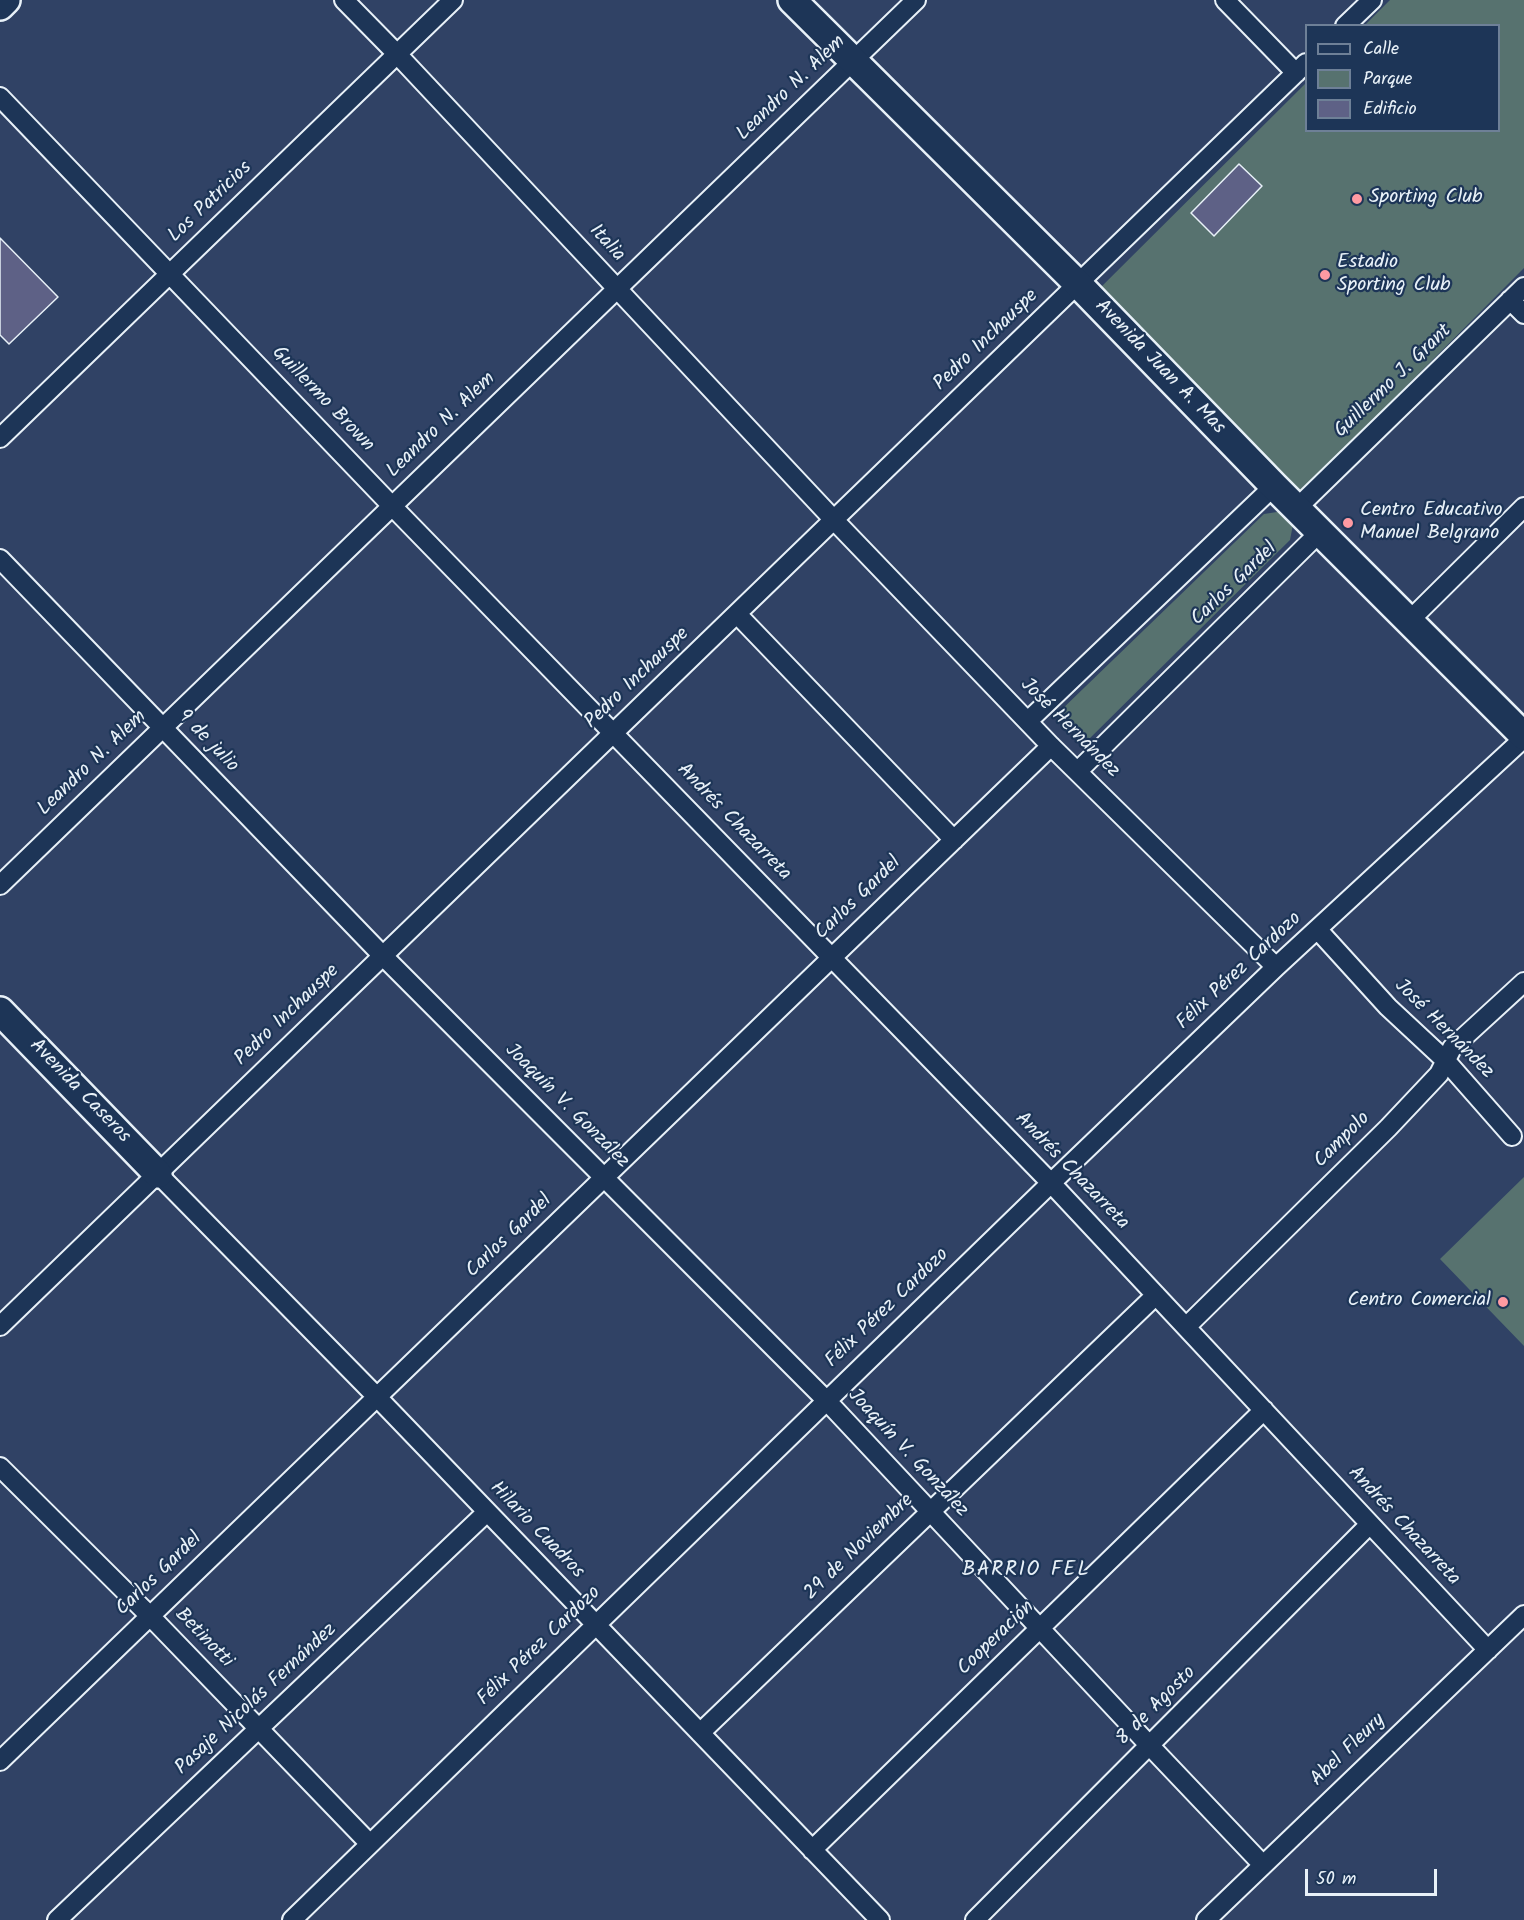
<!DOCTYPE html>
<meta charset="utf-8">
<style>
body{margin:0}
#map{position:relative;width:1524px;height:1920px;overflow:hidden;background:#304265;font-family:Kalam,sans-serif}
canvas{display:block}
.legend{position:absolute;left:1305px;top:24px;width:195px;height:108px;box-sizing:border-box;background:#1d3557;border:2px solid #6e8097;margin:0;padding:8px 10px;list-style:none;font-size:18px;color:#e8f1f8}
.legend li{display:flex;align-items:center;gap:12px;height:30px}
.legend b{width:30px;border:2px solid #6e8097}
.scale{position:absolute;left:1305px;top:1869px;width:132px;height:27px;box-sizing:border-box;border:3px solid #e8f1f8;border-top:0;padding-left:8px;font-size:18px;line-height:21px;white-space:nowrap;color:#e8f1f8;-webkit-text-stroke:4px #1d3557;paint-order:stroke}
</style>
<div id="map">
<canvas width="1524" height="1920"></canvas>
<ul class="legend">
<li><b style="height:8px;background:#1d3557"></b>Calle</li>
<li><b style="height:16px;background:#57726f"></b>Parque</li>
<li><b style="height:16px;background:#5e6186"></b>Edificio</li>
</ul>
<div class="scale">50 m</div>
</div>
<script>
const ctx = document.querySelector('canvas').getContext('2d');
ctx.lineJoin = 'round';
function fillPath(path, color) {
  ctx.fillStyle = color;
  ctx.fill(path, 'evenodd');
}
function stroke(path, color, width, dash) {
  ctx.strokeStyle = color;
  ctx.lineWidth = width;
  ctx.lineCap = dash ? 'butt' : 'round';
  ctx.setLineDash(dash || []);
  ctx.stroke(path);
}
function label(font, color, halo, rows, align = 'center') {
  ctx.font = font + ' Kalam,sans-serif';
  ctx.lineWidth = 4.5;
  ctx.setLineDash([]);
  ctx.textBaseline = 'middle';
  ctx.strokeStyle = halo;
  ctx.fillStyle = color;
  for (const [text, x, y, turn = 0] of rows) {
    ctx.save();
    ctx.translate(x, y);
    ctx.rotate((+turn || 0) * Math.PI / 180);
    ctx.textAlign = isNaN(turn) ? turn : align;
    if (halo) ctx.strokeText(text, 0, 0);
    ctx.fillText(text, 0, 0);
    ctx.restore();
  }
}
const green = new Path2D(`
 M 1390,0 L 1524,0 L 1524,268 L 1296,497 L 1096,292 L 1306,83 L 1306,130 L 1498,130 L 1498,26 L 1365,25 Z
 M 1296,509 L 1290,540 L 1084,744 L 1056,715 L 1264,514 Z
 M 1524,1177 L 1524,1346 L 1440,1259 Z`);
const building = new Path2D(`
 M 1239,164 L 1262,186 L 1214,236 L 1191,213 Z
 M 0,238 L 58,297 L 9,344 L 0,335 Z`);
const street = new Path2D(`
 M 344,0 L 397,54 L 834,520 L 1051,746 L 1276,967
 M 1225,0 L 1296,73
 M 1345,26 L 1372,0
 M 0,97 L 392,506 L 1051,1183 L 1488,1650
 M 1510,300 L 1524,314
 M 0,438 L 453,0
 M 1296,509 L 1524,287
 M 0,559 L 383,956 L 826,1400 L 1150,1746 L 1263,1865
 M 737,614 L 954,840
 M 1409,621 L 1524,507
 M 1028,721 L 1274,486
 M 1078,771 L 1320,532
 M 0,885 L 916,0
 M 1318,930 L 1388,1007 L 1446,1061 L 1512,1136
 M 158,1174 L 377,1397 L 880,1920
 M 0,1326 L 1306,63
 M 1186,1327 L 1388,1128 L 1439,1074 L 1452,1048 L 1524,982
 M 0,1467 L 150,1616 L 370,1844
 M 700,1733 L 1156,1295
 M 0,1761 L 1051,746
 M 812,1850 L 1264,1410
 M 57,1920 L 487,1512
 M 292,1920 L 1051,1183 L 1276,967 L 1524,738
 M 975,1920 L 1370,1524
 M 1206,1920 L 1524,1615`);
const secondary = new Path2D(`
 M 792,0 L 1078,284 L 1274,486 L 1524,736
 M 0,6 L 6,0
 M 0,1011 L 158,1174`);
const markers = [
 [1357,199,6,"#ff9aa2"],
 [1325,275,6,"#ff9aa2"],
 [1348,523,6,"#ff9aa2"],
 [1503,1302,6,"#ff9aa2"]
];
const streetNames = [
 ["Leandro N. Alem",792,89,-44],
 ["Los Patricios",211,203,-44],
 ["Italia",606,244,47],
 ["Pedro Inchauspe",987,341,-44],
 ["Avenida Juan A. Mas",1159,368,46],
 ["Guillermo J. Grant",1394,382,-44],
 ["Guillermo Brown",322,400,46],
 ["Leandro N. Alem",442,426,-44],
 ["Carlos Gardel",1235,585,-44],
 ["Pedro Inchauspe",638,679,-44],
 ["José Hernández",1069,729,45],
 ["9 de julio",207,742,46],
 ["Leandro N. Alem",93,764,-44],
 ["Andrés Chazarreta",733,823,46],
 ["Carlos Gardel",859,899,-44],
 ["Félix Pérez Cardozo",1240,972,-43],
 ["Pedro Inchauspe",288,1016,-44],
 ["José Hernández",1443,1030,45],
 ["Avenida Caseros",79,1092,46],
 ["Joaquín V. González",566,1107,45],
 ["Campolo",1343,1141,-45],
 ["Andrés Chazarreta",1071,1172,46],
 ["Carlos Gardel",510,1237,-44],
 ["Félix Pérez Cardozo",888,1309,-44],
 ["Joaquín V. González",907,1454,47],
 ["Andrés Chazarreta",1403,1527,47],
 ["Hilario Cuadros",536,1531,46],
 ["29 de Noviembre",860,1548,-44],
 ["Carlos Gardel",160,1575,-44],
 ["Betinotti",203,1639,46],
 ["Cooperación",997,1639,-44],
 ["Félix Pérez Cardozo",540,1647,-44],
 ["Pasaje Nicolás Fernández",257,1700,-43],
 ["8 de Agosto",1157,1707,-45],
 ["Abel Fleury",1349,1751,-44]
];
const poiNames = [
 ["Sporting Club",1369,199],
 ["Estadio",1337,264],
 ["Sporting Club",1337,287],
 ["Centro Educativo",1360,512],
 ["Manuel Belgrano",1360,535],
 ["Centro Comercial",1491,1302,"right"]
];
const neighbourhoodNames = [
 ["BARRIO FEL",1026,1571]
];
fillPath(green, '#57726f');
fillPath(building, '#5e6186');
stroke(building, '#e8f1f8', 1.5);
stroke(street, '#e8f1f8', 22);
stroke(secondary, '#e8f1f8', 32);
stroke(street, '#1d3557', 18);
stroke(secondary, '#1d3557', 27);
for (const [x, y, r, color] of markers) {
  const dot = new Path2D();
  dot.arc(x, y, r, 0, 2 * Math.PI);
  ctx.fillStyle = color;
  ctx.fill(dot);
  stroke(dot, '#1d3557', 2);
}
label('20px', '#e8f1f8', '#1d3557', streetNames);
label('20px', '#e8f1f8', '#1d3557', poiNames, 'left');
ctx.letterSpacing = '1.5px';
label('21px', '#e8f1f8', '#1d3557', neighbourhoodNames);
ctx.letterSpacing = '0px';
</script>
